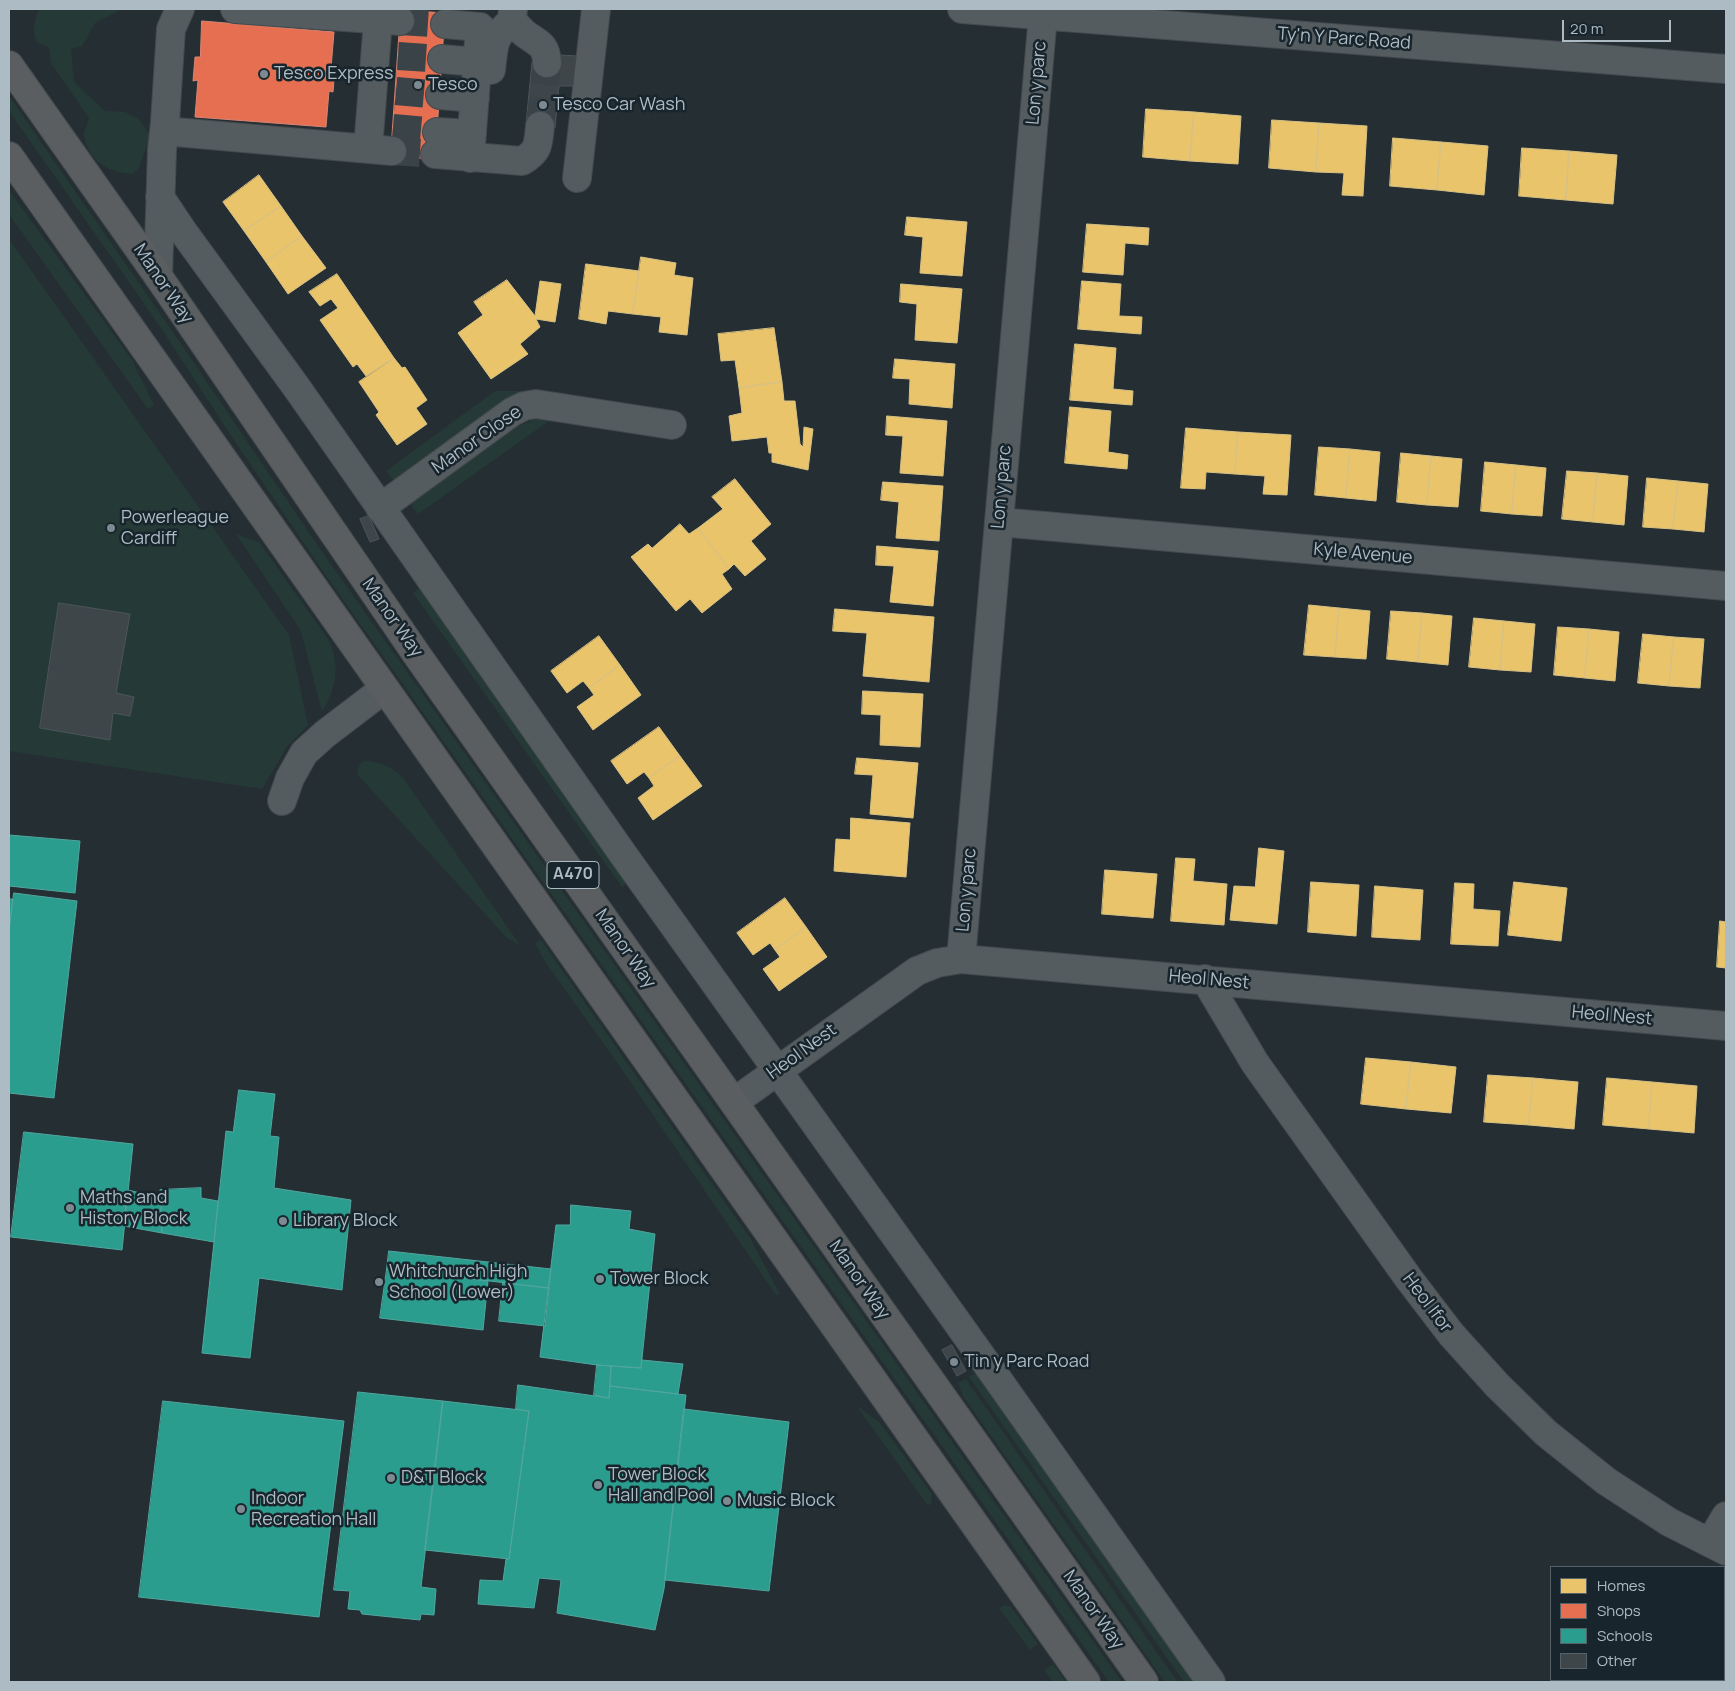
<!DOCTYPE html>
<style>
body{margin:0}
#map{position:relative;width:1735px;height:1691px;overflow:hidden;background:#252e32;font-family:Manrope,sans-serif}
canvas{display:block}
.frame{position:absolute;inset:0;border:10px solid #adbbc5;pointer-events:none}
.legend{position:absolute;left:1550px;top:1566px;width:175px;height:115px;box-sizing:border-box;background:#19252c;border:1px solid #546169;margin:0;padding:6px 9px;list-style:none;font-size:15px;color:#adbbc5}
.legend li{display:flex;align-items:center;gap:10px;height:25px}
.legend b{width:25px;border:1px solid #546169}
.scale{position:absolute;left:1562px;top:20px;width:109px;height:22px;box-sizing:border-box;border:2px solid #adbbc5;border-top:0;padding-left:6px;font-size:15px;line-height:18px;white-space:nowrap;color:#adbbc5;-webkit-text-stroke:4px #19252c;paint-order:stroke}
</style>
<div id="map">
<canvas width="1735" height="1691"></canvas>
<div class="frame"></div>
<ul class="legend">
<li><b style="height:14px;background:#e9c46a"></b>Homes</li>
<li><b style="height:14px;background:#e76f51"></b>Shops</li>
<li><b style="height:14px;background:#2a9d8f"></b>Schools</li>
<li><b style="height:14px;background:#3f464a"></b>Other</li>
</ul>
<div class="scale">20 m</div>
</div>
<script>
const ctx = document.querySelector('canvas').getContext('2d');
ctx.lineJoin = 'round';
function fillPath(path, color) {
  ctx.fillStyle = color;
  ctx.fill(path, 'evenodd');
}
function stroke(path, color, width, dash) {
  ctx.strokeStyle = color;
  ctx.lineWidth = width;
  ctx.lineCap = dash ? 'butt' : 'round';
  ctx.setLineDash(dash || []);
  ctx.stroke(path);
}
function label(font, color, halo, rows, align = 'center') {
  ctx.font = font + ' Manrope,sans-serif';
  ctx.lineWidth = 5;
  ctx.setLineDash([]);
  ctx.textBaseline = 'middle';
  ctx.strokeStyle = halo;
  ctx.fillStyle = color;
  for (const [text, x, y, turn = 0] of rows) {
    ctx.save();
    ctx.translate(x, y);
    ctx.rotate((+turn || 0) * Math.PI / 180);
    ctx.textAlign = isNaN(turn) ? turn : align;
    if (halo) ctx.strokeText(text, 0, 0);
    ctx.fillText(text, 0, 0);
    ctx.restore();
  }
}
const green = new Path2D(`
 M 39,9 L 122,9 L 95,23 L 82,46 L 71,49 L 74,82 L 105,111 L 125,112 L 139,119 L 151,136 L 138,169 L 133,174 C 115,173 100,167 90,152 C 87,146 84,140 84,133 C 85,129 88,123 89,118 L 51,63 L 49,47 L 37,43 C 32,31 34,20 39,9 Z
 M 9,96 L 175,335 L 316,543 L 1122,1682 L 1109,1682 L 320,567 L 234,440 L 159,325 L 9,111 Z
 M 9,190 L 132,360 L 154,405 L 148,409 L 9,214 Z
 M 9,239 L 289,635 L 308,725 L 287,747 L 262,789 L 9,751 Z
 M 495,391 L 526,391 L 529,392 L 509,399 L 394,481 L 386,471 Z
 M 536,419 L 549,421 L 418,514 L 410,504 L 519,426 Z
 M 236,534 L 259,542 L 328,639 C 341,664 336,689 322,712 L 301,631 Z
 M 424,585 L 631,880 L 622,887 L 413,593 Z
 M 364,761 C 380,761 392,767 404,779 L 520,945 L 507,938 L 358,775 C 357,768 358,765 364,761 Z
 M 541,940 L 750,1238 L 780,1294 L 776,1295 L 612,1055 L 548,966 L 535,944 Z
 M 976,1373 L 1197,1682 L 1184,1682 L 969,1377 Z
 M 966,1379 L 1160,1657 L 1178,1682 L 1165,1682 L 963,1396 L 958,1383 Z
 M 856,1405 L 880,1423 L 932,1494 L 931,1503 L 928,1506 Z
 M 1004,1605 L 1011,1607 L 1038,1644 L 1030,1650 L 999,1608 Z
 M 1053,1664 L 1066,1682 L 1053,1682 L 1044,1670 Z`);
const homes = new Path2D(`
 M 1146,109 L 1194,112 L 1190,161 L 1143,157 Z
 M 1194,112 L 1241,116 L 1238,164 L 1190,161 Z
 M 1272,120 L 1319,123 L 1316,172 L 1269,168 Z
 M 1319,123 L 1367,126 L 1363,196 L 1342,195 L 1344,173 L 1316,172 Z
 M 1393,138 L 1441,142 L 1437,190 L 1390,186 Z
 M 1441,142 L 1488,146 L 1484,195 L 1437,190 Z
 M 1522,148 L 1569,151 L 1566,200 L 1519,196 Z
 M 1569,151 L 1617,155 L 1613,204 L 1566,200 Z
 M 259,175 L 281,206 L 244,231 L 223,202 Z
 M 281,206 L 302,236 L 266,262 L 244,231 Z
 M 907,217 L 967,222 L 962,276 L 920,273 L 923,237 L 905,235 Z
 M 1087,224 L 1149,228 L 1148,245 L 1125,243 L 1123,275 L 1083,272 Z
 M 302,236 L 326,268 L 288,294 L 266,262 Z
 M 641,257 L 676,263 L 674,275 L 693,278 L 687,335 L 659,332 L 661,317 L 633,314 Z
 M 586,264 L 639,271 L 633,314 L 608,311 L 606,324 L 579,319 Z
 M 337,274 L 394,358 L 366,376 L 357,364 L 353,367 L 320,320 L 338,308 L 331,299 L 320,306 L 309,292 Z
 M 507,280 L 535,316 L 540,281 L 561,284 L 555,322 L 536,319 L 540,327 L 520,344 L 528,354 L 491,379 L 458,333 L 483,315 L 474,302 Z
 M 1082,281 L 1121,284 L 1119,316 L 1142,317 L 1141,334 L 1078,329 Z
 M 901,284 L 962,289 L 957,343 L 915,340 L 917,304 L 900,302 Z
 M 774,328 L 782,382 L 739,388 L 735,360 L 721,361 L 718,334 Z
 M 1075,344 L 1116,348 L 1113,389 L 1133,391 L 1132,405 L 1070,400 Z
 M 394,358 L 402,368 L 405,367 L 427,400 L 416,408 L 427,424 L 397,445 L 376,415 L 379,412 L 359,382 Z
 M 895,359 L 955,364 L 952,408 L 909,404 L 910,379 L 893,378 Z
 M 782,382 L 784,401 L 795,401 L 800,444 L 803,447 L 804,427 L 813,429 L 808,470 L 772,462 L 772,453 L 769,453 L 767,437 L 732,441 L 729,416 L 742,413 L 739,388 Z
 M 1070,407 L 1111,411 L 1108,452 L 1128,455 L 1127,469 L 1065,463 Z
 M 887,416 L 947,421 L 943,476 L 900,473 L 903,436 L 886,435 Z
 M 1186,428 L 1238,432 L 1235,474 L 1206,472 L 1205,489 L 1181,488 Z
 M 1238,432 L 1291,435 L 1287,495 L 1263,494 L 1265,476 L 1235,474 Z
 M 1319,447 L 1350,449 L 1346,498 L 1315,495 Z
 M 1350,449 L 1380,452 L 1376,501 L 1346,498 Z
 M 1401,453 L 1431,456 L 1427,505 L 1397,502 Z
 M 1431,456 L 1462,459 L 1458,507 L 1427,505 Z
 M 1485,462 L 1516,465 L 1512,514 L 1481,511 Z
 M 1516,465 L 1546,468 L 1542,516 L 1512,514 Z
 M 1567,471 L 1597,473 L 1593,522 L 1562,519 Z
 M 1597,473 L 1628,476 L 1624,525 L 1593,522 Z
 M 1647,478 L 1678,481 L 1673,529 L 1643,527 Z
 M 735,479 L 771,524 L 751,541 L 766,559 L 745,576 L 734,564 L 729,569 L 698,528 L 723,509 L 712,497 Z
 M 1678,481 L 1708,484 L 1704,532 L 1673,529 Z
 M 883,482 L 943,486 L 939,541 L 896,538 L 899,502 L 881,500 Z
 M 680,524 L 689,534 L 698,528 L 729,569 L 722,574 L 732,589 L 702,613 L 690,599 L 676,611 L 631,557 L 648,544 L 652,548 Z
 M 877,546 L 938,551 L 933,606 L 890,602 L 894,566 L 876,565 Z
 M 1309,605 L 1339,608 L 1335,657 L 1304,655 Z
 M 1339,608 L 1370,611 L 1366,659 L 1335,657 Z
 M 835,609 L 934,617 L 929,682 L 863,676 L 867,633 L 833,631 Z
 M 1391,611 L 1422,613 L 1418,662 L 1387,659 Z
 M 1422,613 L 1452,616 L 1448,665 L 1418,662 Z
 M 1474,618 L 1504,621 L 1500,670 L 1469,667 Z
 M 1504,621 L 1535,624 L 1531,672 L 1500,670 Z
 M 1558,627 L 1589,629 L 1585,678 L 1554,675 Z
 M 1589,629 L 1619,632 L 1615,681 L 1585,678 Z
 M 1643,634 L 1674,637 L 1669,686 L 1638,683 Z
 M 599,636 L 620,665 L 589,688 L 583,681 L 567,693 L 551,671 Z
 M 1674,637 L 1704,639 L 1700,688 L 1669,686 Z
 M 620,665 L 641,695 L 593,730 L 577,707 L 594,695 L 589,688 Z
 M 863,691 L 923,694 L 920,747 L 880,745 L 881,715 L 862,714 Z
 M 659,727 L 680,756 L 649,778 L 644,772 L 627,784 L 611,761 Z
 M 680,756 L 702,786 L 653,820 L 638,798 L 654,786 L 649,778 Z
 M 857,758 L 918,763 L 913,818 L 870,814 L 873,775 L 855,774 Z
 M 851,818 L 910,823 L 906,877 L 834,871 L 836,839 L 850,840 Z
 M 1259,848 L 1284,851 L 1277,924 L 1230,920 L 1234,886 L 1255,887 Z
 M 1176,858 L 1195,859 L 1193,881 L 1227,884 L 1224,925 L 1171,921 Z
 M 1105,870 L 1157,874 L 1153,918 L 1102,914 Z
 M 1311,882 L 1359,885 L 1356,936 L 1308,932 Z
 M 1514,882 L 1567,888 L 1561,941 L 1508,935 Z
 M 1455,883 L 1474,884 L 1473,909 L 1500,911 L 1498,946 L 1451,944 Z
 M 1375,886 L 1423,890 L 1420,940 L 1372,937 Z
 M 785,898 L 806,927 L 775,950 L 770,943 L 753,955 L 737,933 Z
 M 1720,921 L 1726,922 L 1726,968 L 1717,967 Z
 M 806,927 L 827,957 L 779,991 L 763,969 L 780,957 L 775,950 Z
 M 1366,1058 L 1411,1062 L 1406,1109 L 1361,1104 Z
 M 1411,1062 L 1456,1067 L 1451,1113 L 1406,1109 Z
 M 1488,1075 L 1533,1078 L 1529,1125 L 1484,1122 Z
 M 1533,1078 L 1578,1082 L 1574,1129 L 1529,1125 Z
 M 1607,1078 L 1652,1082 L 1649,1129 L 1603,1125 Z
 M 1652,1082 L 1697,1086 L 1694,1133 L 1649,1129 Z`);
const shops = new Path2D(`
 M 401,10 L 445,13 L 435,160 L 391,155 Z
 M 202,21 L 334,32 L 331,68 L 335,68 L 333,92 L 329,91 L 326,127 L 195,117 L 198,80 L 193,81 L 195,57 L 200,57 Z`);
const schools = new Path2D(`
 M 9,835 L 80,841 L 75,893 L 9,886 Z
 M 14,893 L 77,901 L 54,1098 L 9,1093 L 9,931 Z
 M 9,899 L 13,899 L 9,931 Z
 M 239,1090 L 275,1094 L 270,1136 L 279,1137 L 274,1188 L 351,1200 L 342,1290 L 259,1278 L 250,1358 L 202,1353 L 226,1131 L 233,1132 Z
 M 24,1132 L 133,1144 L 122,1250 L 11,1237 Z
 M 201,1188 L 201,1198 L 218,1201 L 214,1242 L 162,1233 L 160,1190 Z
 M 128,1190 L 161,1198 L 162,1233 L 124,1226 Z
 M 571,1205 L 631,1211 L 629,1229 L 655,1234 L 641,1368 L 597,1365 L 540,1357 L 556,1225 L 570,1225 Z
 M 389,1251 L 551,1269 L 549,1288 L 387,1269 Z
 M 387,1269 L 488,1281 L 483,1330 L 380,1318 Z
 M 503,1283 L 549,1288 L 545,1326 L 499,1321 Z
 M 642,1360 L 683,1364 L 678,1394 L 610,1386 L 611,1366 L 641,1368 Z
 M 597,1365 L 611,1366 L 609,1398 L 594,1395 Z
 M 518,1385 L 609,1398 L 610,1386 L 686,1395 L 664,1589 L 655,1630 L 557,1613 L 561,1580 L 539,1578 L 534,1608 L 478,1604 L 480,1580 L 503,1581 L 506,1559 L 509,1559 L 529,1411 L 516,1409 Z
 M 358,1392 L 443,1401 L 421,1587 L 436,1589 L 434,1615 L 421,1614 L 420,1620 L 362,1614 L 360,1610 L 348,1609 L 350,1591 L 334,1590 Z
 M 163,1401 L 344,1421 L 319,1617 L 139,1597 Z
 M 443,1401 L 529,1411 L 509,1559 L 425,1550 Z
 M 684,1409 L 789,1422 L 769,1591 L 665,1580 Z`);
const building = new Path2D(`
 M 561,55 L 577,56 L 574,86 L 559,86 L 555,128 L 526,124 L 532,62 L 561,65 Z
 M 369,516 L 379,539 L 370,542 L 360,519 Z
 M 59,603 L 130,614 L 116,693 L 134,697 L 130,716 L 113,713 L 110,740 L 40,728 Z
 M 952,1345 L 966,1371 L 957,1376 L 942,1350 Z`);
const minorTunnel = new Path2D(`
 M 400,21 L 445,24
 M 398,56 L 442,59
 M 396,91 L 440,95
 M 540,126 L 547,63
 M 393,128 L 437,132
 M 392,151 L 435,154`);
const minor = new Path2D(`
 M 235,9 L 400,21
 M 962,9 L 1726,69
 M 512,21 C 516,25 520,29 524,33 C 538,44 546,43 547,63
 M 445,24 L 480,27 L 470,158
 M 442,59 L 477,62
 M 491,70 C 494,46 492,37 512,21 L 513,9
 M 440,95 L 475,98
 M 164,131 L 392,151
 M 437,132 L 472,134
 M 368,149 L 378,20
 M 435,154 L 522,161 C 539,151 538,145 540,126
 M 577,178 L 596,9
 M 160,197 L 182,230 L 297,388 L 625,857 L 994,1374 L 1211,1682
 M 158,276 L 162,150 L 165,122 L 171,29 L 180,9
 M 380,508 L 512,412 L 524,406 L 536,404 L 672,425
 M 999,522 L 1726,586
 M 282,801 L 290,778 L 304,753 L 325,734 L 384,689
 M 961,959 L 1043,15
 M 1205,979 L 1255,1063 L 1409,1279 L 1451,1334 L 1497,1385 L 1546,1433 L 1606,1481 L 1669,1522 L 1726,1551
 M 734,1102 L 917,971 L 937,963 L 961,959 L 1726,1026
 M 1710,1543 L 1726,1516`);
const highway = new Path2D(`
 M 9,65 L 158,276 L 417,655 L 1144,1682
 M 9,156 L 1086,1682`);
const markers = [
 [264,74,5,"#7d8a92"],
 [418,85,5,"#7d8a92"],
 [543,105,5,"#7d8a92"],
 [111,528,5,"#7d8a92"],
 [70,1208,5,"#7d8a92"],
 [283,1221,5,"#7d8a92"],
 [600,1279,5,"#7d8a92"],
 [379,1282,5,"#7d8a92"],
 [954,1362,5,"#7d8a92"],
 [391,1478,5,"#7d8a92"],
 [598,1485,5,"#7d8a92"],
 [727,1501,5,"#7d8a92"],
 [241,1509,5,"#7d8a92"]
];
const shields = [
 [573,875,52]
];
const shieldNames = [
 ["A470",573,875]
];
const streetNames = [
 ["Ty'n Y Parc Road",1344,39,4],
 ["Lon y parc",1037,83,-85],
 ["Manor Way",163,284,56],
 ["Manor Close",477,440,-35],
 ["Lon y parc",1002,487,-85],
 ["Kyle Avenue",1363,554,5],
 ["Manor Way",392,618,55],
 ["Lon y parc",967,890,-85],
 ["Manor Way",625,949,55],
 ["Heol Nest",1209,980,5],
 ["Heol Nest",1612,1016,5],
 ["Heol Nest",802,1052,-36],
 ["Manor Way",859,1280,55],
 ["Heol Ifor",1427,1303,53],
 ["Manor Way",1093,1610,55]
];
const poiNames = [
 ["Tesco Express",274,74],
 ["Tesco",428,85],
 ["Tesco Car Wash",553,105],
 ["Powerleague",121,518],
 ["Cardiff",121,539],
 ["Maths and",80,1198],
 ["History Block",80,1219],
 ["Library Block",293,1221],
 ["Whitchurch High",389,1272],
 ["School (Lower)",389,1293],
 ["Tower Block",610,1279],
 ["Tin y Parc Road",964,1362],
 ["Tower Block",608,1475],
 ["Hall and Pool",608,1496],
 ["D&T Block",401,1478],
 ["Indoor",251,1499],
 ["Recreation Hall",251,1520],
 ["Music Block",737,1501]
];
fillPath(green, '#253a37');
fillPath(homes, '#e9c46a');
stroke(homes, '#d7c185', 1);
fillPath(shops, '#e76f51');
stroke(shops, '#d68674', 1);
fillPath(schools, '#2a9d8f');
stroke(schools, '#51a69f', 1);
fillPath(building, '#3f464a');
stroke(building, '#4c555a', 1);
stroke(minorTunnel, '#394348', 28, [28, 14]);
stroke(minor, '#43494d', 30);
stroke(highway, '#41494e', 30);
stroke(minor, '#545c60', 28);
stroke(highway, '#5a5e60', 28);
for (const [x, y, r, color] of markers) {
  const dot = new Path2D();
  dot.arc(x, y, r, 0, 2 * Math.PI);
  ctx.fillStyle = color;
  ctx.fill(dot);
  stroke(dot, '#19252c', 2);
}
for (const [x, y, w] of shields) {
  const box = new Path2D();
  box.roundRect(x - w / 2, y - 13.5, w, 27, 4);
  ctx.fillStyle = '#19252c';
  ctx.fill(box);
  stroke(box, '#adbbc5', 1);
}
label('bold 16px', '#adbbc5', null, shieldNames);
label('18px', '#adbbc5', '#19252c', streetNames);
label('18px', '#adbbc5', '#19252c', poiNames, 'left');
</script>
